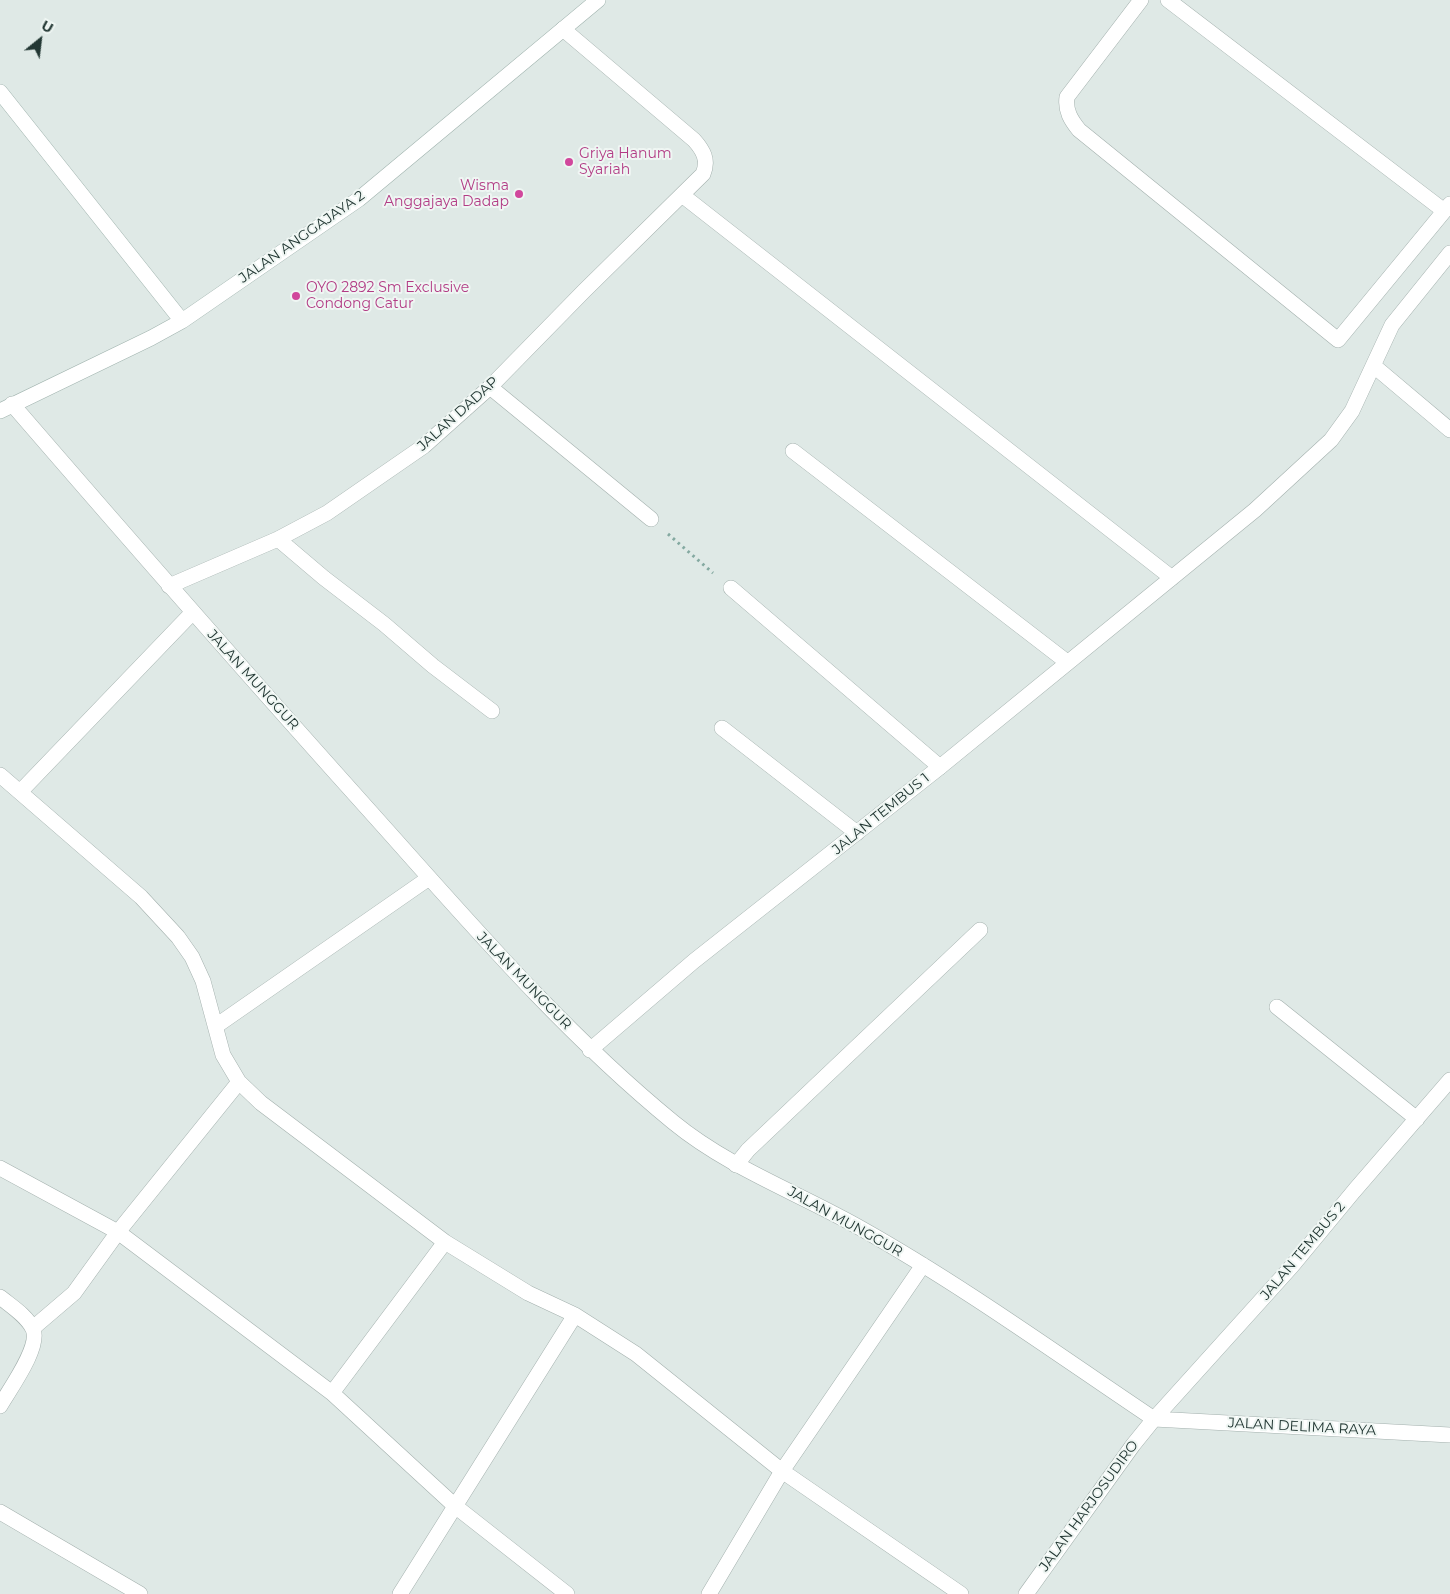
<!DOCTYPE html>
<style>
body{margin:0}
#map{position:relative;width:1450px;height:1594px;overflow:hidden;background:#dfe9e6;font-family:Montserrat,sans-serif}
canvas{display:block}
.north{position:absolute;left:15px;top:15px;width:50px;height:50px;-webkit-text-stroke:4px #eff6f3;paint-order:stroke;rotate:29deg;font-size:14px;font-weight:700;line-height:20px;text-align:center;color:#223733}
.north::after{content:'';display:block;margin:auto;width:18px;height:22px;background:#223733;clip-path:polygon(50% 0,100% 100%,50% 72%,0 100%)}
</style>
<div id="map">
<canvas width="1450" height="1594"></canvas>
<div class="north">U</div>
</div>
<script>
const ctx = document.querySelector('canvas').getContext('2d');
ctx.lineJoin = 'round';
function stroke(path, color, width, dash) {
  ctx.strokeStyle = color;
  ctx.lineWidth = width;
  ctx.lineCap = dash ? 'butt' : 'round';
  ctx.setLineDash(dash || []);
  ctx.stroke(path);
}
function label(font, color, halo, rows, align = 'center') {
  ctx.font = font + ' Montserrat,sans-serif';
  ctx.lineWidth = 4;
  ctx.setLineDash([]);
  ctx.textBaseline = 'middle';
  ctx.strokeStyle = halo;
  ctx.fillStyle = color;
  for (const [text, x, y, turn = 0] of rows) {
    ctx.save();
    ctx.translate(x, y);
    ctx.rotate((+turn || 0) * Math.PI / 180);
    ctx.textAlign = isNaN(turn) ? turn : align;
    if (halo) ctx.strokeText(text, 0, 0);
    ctx.fillText(text, 0, 0);
    ctx.restore();
  }
}
const path = new Path2D(`
 M 668,534 L 713,573`);
const lane = new Path2D(`
 M 490,387 L 651,519
 M 731,588 L 940,767
 M 736,1165 L 748,1150 L 980,930
 M 33,1328 L 74,1293 L 118,1232`);
const street = new Path2D(`
 M 1141,0 L 1067,97 C 1065,111 1071,120 1079,130 L 1338,340 L 1450,204
 M 1168,0 L 1443,210
 M 682,195 L 1172,578
 M 1374,366 L 1450,430
 M 12,404 C 132,543 253,681 376,818 C 470,923 563,1032 673,1122 C 729,1168 799,1193 862,1229 C 963,1286 1057,1354 1154,1419
 M 793,451 L 1067,662
 M 278,539 L 324,578 L 384,624 L 433,666 L 492,711
 M 169,586 L 278,539 L 327,513 L 424,446 L 490,387 L 584,291 L 703,174 C 709,160 703,150 694,140 L 563,29
 M 722,728 L 857,833
 M 0,775 L 141,897 L 178,937 L 192,957 L 203,981 L 223,1055 L 239,1082 L 261,1103 L 445,1242 L 528,1293 L 575,1315 L 636,1354 L 782,1471 L 961,1594
 M 20,792 L 192,613
 M 1277,1007 L 1417,1119
 M 216,1026 L 429,878
 M 590,1050 L 694,961 L 940,767 L 1255,510 L 1331,440 L 1352,411 L 1392,325 L 1450,253
 M 239,1082 L 118,1232 L 332,1393 L 455,1506 L 567,1594
 M 0,1168 L 118,1232
 M 0,1297 C 11,1306 27,1316 33,1329 C 41,1347 9,1390 0,1406
 M 332,1393 L 445,1242
 M 1154,1419 L 1450,1435
 M 0,1512 L 140,1594
 M 400,1594 L 575,1315
 M 709,1594 L 782,1471 L 923,1265
 M 1026,1594 L 1133,1445 L 1154,1419 L 1292,1266 L 1354,1191 L 1450,1080`);
const secondary = new Path2D(`
 M 0,92 L 182,321
 M 0,411 L 151,338 L 182,321 L 359,199 L 598,0`);
const markers = [
 [569,162,5,"#d1479c"],
 [519,194,5,"#d1479c"],
 [296,296,5,"#d1479c"]
];
const hotelNames = [
 ["Griya Hanum",579,154],
 ["Syariah",579,170],
 ["Wisma",509,186,"right"],
 ["Anggajaya Dadap",509,202,"right"],
 ["OYO 2892 Sm Exclusive",306,288],
 ["Condong Catur",306,304]
];
const streetNames = [
 ["JALAN ANGGAJAYA 2",302,237,-35],
 ["JALAN DADAP",458,414,-42],
 ["JALAN MUNGGUR",253,680,48],
 ["JALAN TEMBUS 1",881,814,-39],
 ["JALAN MUNGGUR",524,981,46],
 ["JALAN MUNGGUR",845,1222,29],
 ["JALAN TEMBUS 2",1303,1251,-50],
 ["JALAN DELIMA RAYA",1302,1427,3],
 ["JALAN HARJOSUDIRO",1089,1506,-54]
];
stroke(lane, '#a3b0ad', 16);
stroke(street, '#a3b0ad', 16);
stroke(secondary, '#a0b3ae', 16);
stroke(path, '#84a9a1', 3, [2.5, 4]);
stroke(lane, '#fff', 15);
stroke(street, '#fff', 15);
stroke(secondary, '#fff', 15);
for (const [x, y, r, color] of markers) {
  const dot = new Path2D();
  dot.arc(x, y, r, 0, 2 * Math.PI);
  ctx.fillStyle = color;
  ctx.fill(dot);
  stroke(dot, '#eff6f3', 2);
}
label('14px', '#b23c85', '#eff6f3', hotelNames, 'left');
label('14px', '#223733', '#eff6f3', streetNames);
</script>
